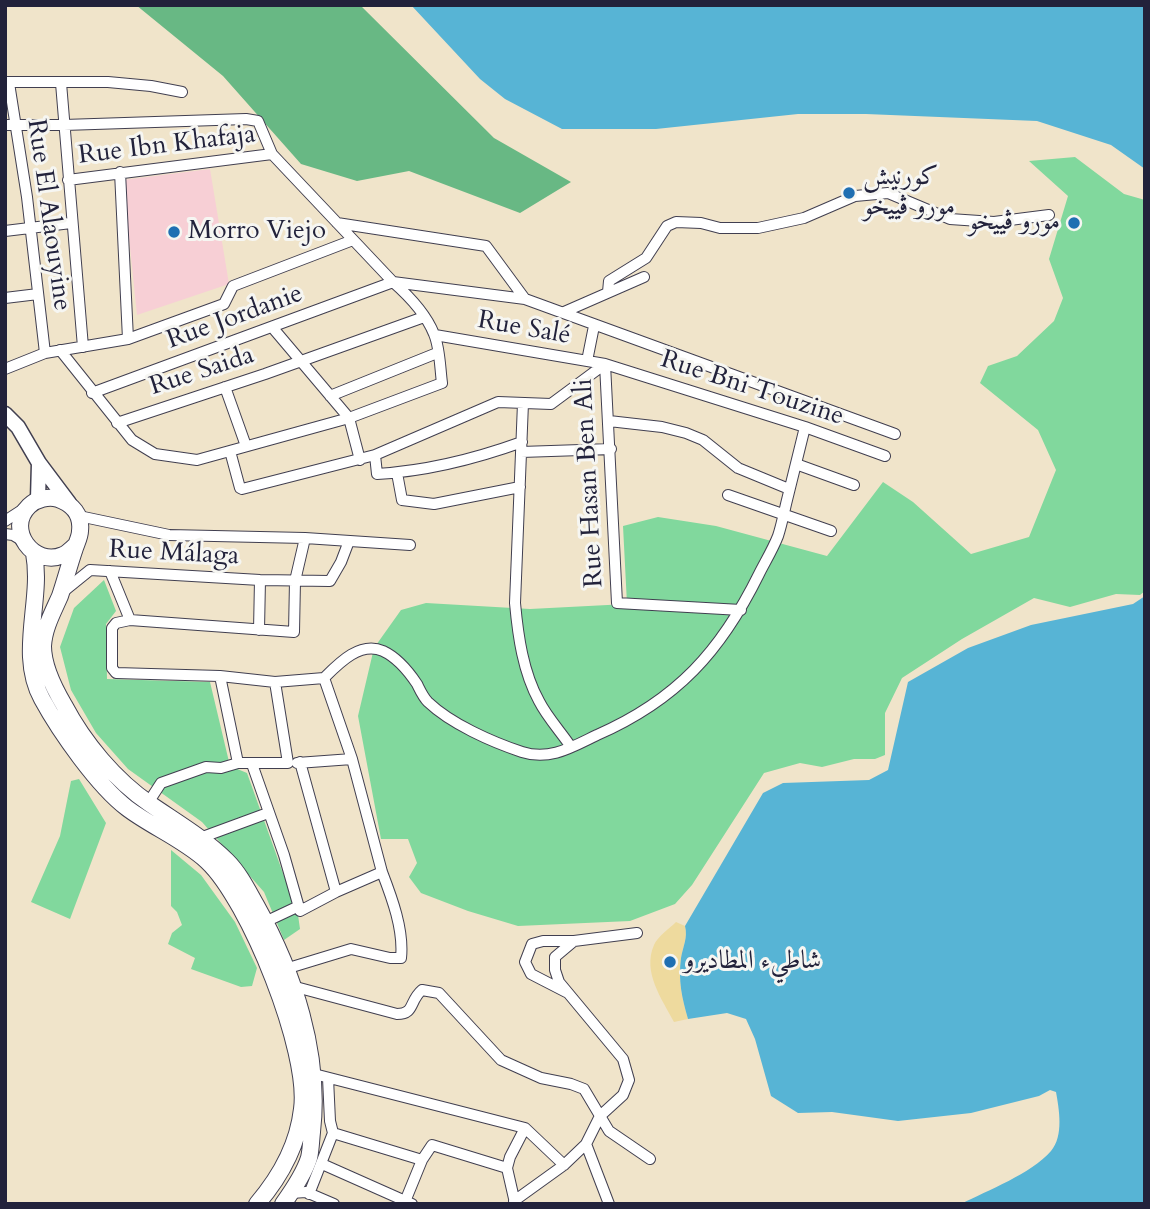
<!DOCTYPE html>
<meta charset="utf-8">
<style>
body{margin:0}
#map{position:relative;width:1150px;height:1209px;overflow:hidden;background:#f0e4ca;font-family:Cardo,serif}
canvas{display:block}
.frame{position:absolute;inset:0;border:7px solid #22223b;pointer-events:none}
</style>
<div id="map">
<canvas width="1150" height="1209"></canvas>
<div class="frame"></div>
</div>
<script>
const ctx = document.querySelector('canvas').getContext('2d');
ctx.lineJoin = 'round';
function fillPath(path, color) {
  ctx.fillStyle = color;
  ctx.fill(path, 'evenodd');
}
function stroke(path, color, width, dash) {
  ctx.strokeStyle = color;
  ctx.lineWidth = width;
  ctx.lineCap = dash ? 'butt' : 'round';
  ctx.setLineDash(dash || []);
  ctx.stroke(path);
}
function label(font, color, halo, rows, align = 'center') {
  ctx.font = font + ' Cardo,Amiri,serif';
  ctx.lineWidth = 6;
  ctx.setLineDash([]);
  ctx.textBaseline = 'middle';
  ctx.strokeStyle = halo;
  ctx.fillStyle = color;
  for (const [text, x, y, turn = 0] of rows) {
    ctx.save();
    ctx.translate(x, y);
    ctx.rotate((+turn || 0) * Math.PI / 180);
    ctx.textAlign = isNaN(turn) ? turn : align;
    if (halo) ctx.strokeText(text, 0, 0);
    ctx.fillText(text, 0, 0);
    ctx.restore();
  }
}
const built = new Path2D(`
 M 210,169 L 229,284 L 137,315 L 123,180 Z`);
const green = new Path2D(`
 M 1075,157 L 1124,194 L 1145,200 L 1145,591 L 1140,595 L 1116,594 L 1070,607 L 1034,598 L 962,639 L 902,678 L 885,713 L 885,755 L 875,759 L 854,759 L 822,767 L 800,763 L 764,773 L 692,885 L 675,904 L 630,921 L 518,926 L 468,911 L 421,893 L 409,877 L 417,863 L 408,839 L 381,839 L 358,716 L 374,648 L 401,610 L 426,603 L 530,609 L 627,604 L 623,526 L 658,517 L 716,526 L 827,556 L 883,482 L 913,502 L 971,554 L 1029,537 L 1056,470 L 1038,430 L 980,383 L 988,366 L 1017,356 L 1054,321 L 1063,298 L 1049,259 L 1068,196 L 1029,161 Z
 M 104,580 L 116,611 L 106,624 L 107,679 L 210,682 L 230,766 L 247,773 L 298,915 L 300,929 L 284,940 L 264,892 L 202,822 L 128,769 L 96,733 L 71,690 L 60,647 L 74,608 Z
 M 79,779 L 106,823 L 70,919 L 31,902 L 60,836 L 71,781 Z
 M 171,850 L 201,875 L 235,922 L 257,968 L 252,986 L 241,987 L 191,969 L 195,958 L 168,944 L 172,933 L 182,925 L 177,912 L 171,906 Z`);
const forest = new Path2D(`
 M 136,5 L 360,5 L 494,138 L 571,182 L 520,213 L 409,171 L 357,181 L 301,164 L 223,76 Z`);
const sand = new Path2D(`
 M 676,922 L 685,926 C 688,938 683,946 681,958 C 678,981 682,998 688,1019 L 674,1022 C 662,999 642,972 654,945 C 657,937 670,928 676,922 Z`);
const water = new Path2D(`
 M 411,5 L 1145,5 L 1145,169 L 1111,145 L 1037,121 L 866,114 L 798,114 L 656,129 L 562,129 L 505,99 L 480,79 Z
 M 1145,596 L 1145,1204 L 961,1204 C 988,1190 1031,1174 1051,1151 C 1064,1136 1059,1109 1056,1092 L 1050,1090 L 1039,1096 L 971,1113 L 898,1121 L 832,1112 L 798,1113 L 771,1096 L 755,1039 L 746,1019 L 727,1013 L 688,1019 C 682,998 678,981 681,958 C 683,946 688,938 685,926 L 763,793 L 783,783 L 869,780 L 888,770 L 908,682 L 968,648 L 1031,625 L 1133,604 Z`);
const street = new Path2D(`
 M 6,82 L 108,82 L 151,86 L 182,92
 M 9,83 L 27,197 L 45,353
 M 61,83 L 83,347
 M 5,125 L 64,125 L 246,119 L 258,121 L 272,154 L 393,282 C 409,296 426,314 434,334 C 440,348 440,368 442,383 L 349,418 L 197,460 L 155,454 L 132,440 L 60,350
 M 120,172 L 128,339
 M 68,180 L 272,154
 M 337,223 L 486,246 L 525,299
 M 5,231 L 71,223
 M 608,292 L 609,281 L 646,258 L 667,226 L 676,222 L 701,223 L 720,228 L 758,228 L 804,218 L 855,196 L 888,193 L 950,219 L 994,222 L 1049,215
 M 5,298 L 38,294
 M 564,312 L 644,277
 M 272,327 L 349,418 L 360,460
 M 435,335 L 605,364 L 805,427 L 885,456
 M 587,361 L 594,326
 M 605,364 L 617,603 L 741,610
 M 5,369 L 45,353 L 128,339 L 224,304 L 233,286 L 353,240
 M 225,387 L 246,446
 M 92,393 L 393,282 L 525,299 L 895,434
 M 330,396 L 437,353
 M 523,403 L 515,603 C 518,636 523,672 539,701 C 547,717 561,732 571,747
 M 609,421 L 662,427 L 686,433 L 703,440 L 738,468 L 789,489
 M 117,423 L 265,374 L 424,317
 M 230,451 L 240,488 L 242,489 L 375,455 L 498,402 L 551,404 L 605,364
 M 521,452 L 611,449
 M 375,455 L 377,474 C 427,471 475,459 522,442
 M 796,464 L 854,485
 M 397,473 L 402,500 L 434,504 L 520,487
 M 728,495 L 831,531
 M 79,516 L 169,535 L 305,538 L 410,545
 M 5,521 L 25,508
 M 5,534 L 13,535 L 23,541
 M 110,571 L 130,620
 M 64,591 L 90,570 L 260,580 L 330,581 L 341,562 L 349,541
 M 259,630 L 260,580
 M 220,676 L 238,763
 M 324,678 C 339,663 360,641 383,651 C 396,657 409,672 417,684 C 420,690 423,697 428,702 C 451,724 492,742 522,752 C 550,761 572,747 597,735 C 677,700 721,651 759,574 C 765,562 773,549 778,536 C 782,524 784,512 787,500 C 793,476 799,452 805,427
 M 300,762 L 336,892
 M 297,763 L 352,759
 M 252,764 L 284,855 L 300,911 L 336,892 L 382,872
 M 148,803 L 161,783 L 206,767 L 221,768 L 238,763 L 288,763 L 275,682
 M 200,838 L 268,813
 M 265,922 L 299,906
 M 282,970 L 351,949 L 390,958 L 401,958 C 404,930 392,898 382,872 L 352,759 L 324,678 L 275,682 L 220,676 L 116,673 L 112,668 L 112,628 L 116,623 L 130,620 L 294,632 L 295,581 L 305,538
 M 292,986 L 397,1014 C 415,1014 409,1001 422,990 L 439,993 L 501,1060 L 541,1078 L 571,1084 L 584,1089 L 609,1131 L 650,1159
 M 566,992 L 531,974 L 525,962 L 532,944 L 543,941 L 574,941 L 637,933
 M 314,1074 L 525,1128 L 564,1165
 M 333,1133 L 422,1160
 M 586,1144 L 609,1204
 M 322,1164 L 412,1204
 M 507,1168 L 510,1157 L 525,1128
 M 291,1193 L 306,1192 L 334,1204
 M 309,1194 L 333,1133 L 330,1121 L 328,1078
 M 514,1201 L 564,1165 L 586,1144 L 600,1116 L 623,1095 L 629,1080 L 623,1059 L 559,982 L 555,970 L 555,957 L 574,941
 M 404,1204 L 422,1160 L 432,1145 L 507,1168 L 515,1203`);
const secondary = new Path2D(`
 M 5,414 L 18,427 L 39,463 L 69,503
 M 38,499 L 39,463`);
const primary = new Path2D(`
 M 76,545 C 72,548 68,553 63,555 C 34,568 5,529 29,506 C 36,499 49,496 58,499 C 72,504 82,515 80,531 C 80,537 76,544 74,551 C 69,566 65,581 60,596 C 53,612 44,628 43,646 C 43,667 54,688 64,705 C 84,743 115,780 150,804 C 176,822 204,838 227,861 C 239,873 247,889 256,905 C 294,973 321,1054 312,1132 C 311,1140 311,1150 309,1158 C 304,1174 293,1190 283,1204
 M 34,553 C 43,601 17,653 42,699 C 60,732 98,786 127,808 C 152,827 183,839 207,861 C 249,900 310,1052 302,1109 C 298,1145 280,1177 257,1204`);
const markers = [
 [849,193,7,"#1f6fb2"],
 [1074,223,7,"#1f6fb2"],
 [174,232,7,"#1f6fb2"],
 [670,962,7,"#1f6fb2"]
];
const streetNames = [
 ["Rue Ibn Khafaja",167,146,-7],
 ["Rue El Alaouyine",48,215,82],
 ["Rue Jordanie",235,318,-20],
 ["Rue Salé",524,329,10],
 ["Rue Saida",202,372,-18],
 ["Rue Bni Touzine",752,389,18],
 ["Rue Hasan Ben Ali",590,483,-93],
 ["Rue Málaga",174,554,3]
];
const poiNames = [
 ["كورنيش",863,178],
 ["مورو ڤييخو",863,208],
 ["مورو ڤييخو",1060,223,"right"],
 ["Morro Viejo",188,232],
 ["شاطيء المطاديرو",684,962]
];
fillPath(built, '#f7cfd5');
fillPath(green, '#81d89d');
fillPath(forest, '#68b884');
fillPath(sand, '#eeda9e');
fillPath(water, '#57b4d5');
stroke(street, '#413f50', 12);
stroke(secondary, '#413f50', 17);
stroke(primary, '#413f50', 18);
stroke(street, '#fff', 10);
stroke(secondary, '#fff', 14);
stroke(primary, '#fff', 16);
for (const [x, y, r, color] of markers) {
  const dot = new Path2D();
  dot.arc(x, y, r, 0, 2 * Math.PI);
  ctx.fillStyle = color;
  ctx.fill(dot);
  stroke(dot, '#f6f6f2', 2.5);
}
label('26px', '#22223b', '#f6f6f2', streetNames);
label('26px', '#22223b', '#f6f6f2', poiNames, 'left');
</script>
